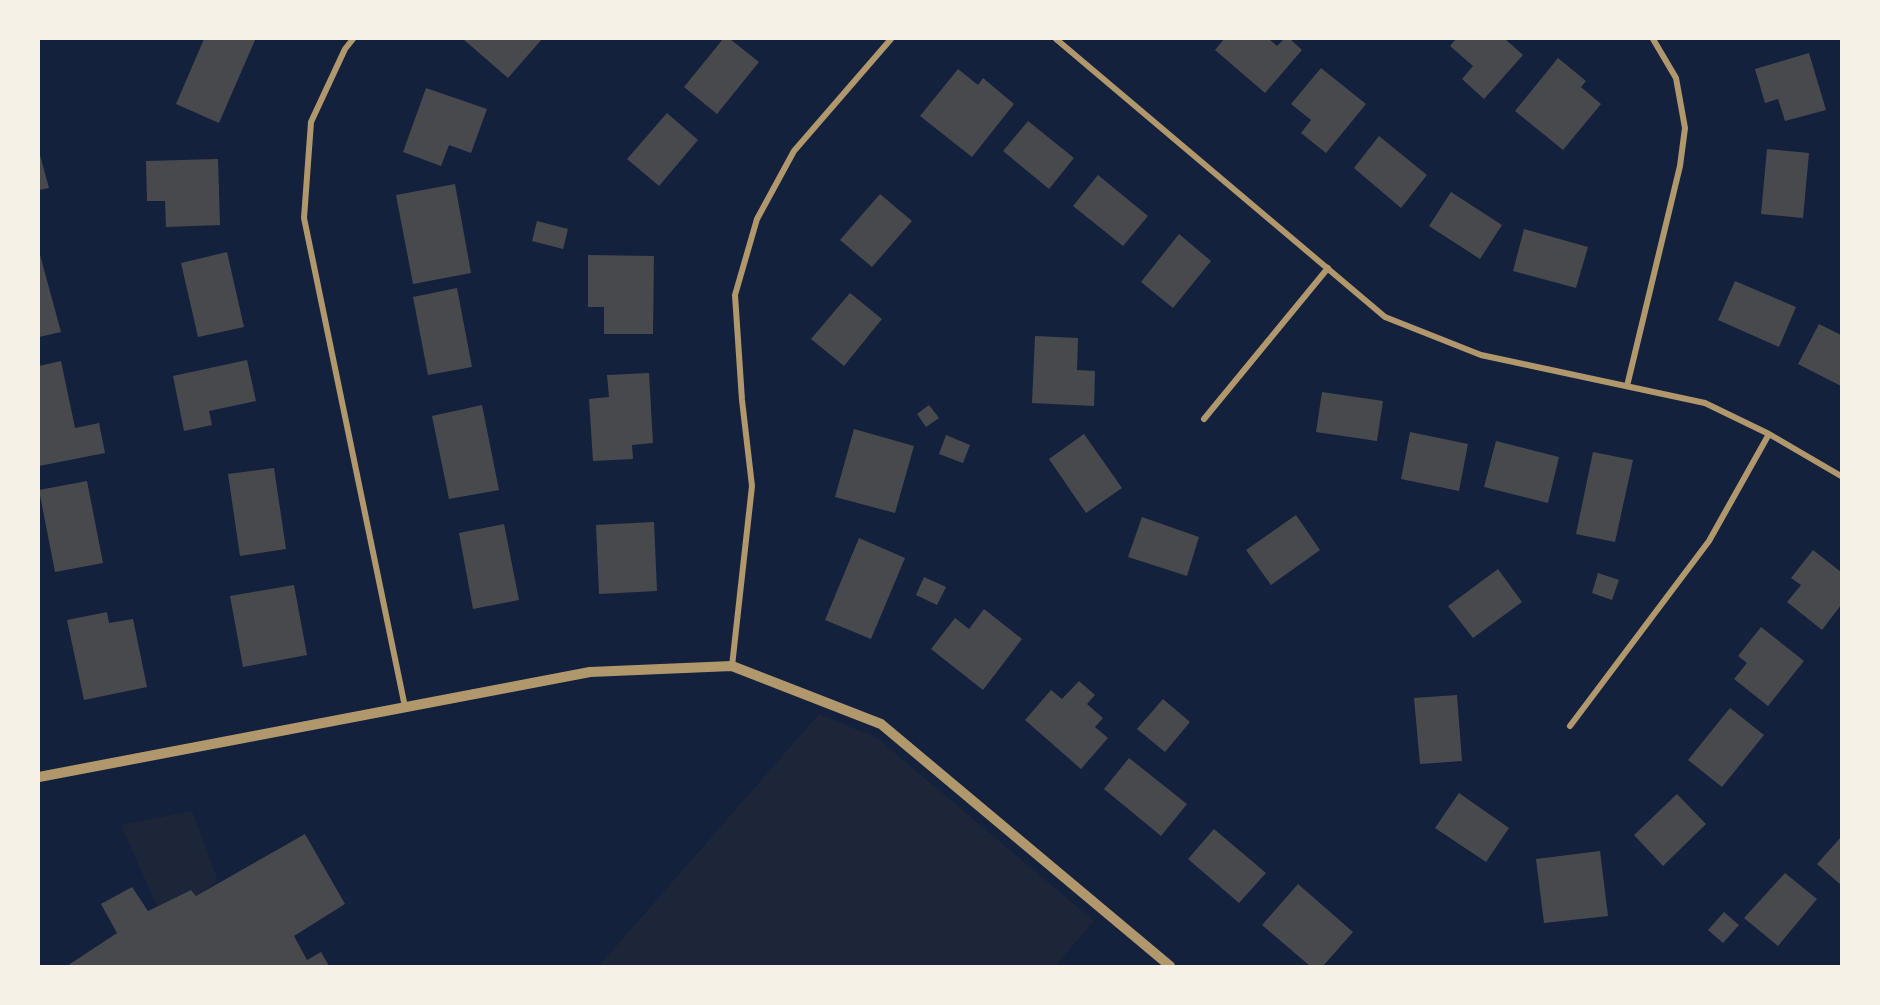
<!DOCTYPE html>
<style>
body{margin:0}
#map{position:relative;width:1880px;height:1005px;overflow:hidden;background:#14213d;font-family:"Public Sans",sans-serif}
canvas{display:block}
.frame{position:absolute;inset:0;border:40px solid #f6f1e7;pointer-events:none}
</style>
<div id="map">
<canvas width="1880" height="1005"></canvas>
<div class="frame"></div>
</div>
<script>
const ctx = document.querySelector('canvas').getContext('2d');
ctx.lineJoin = 'round';
function fillPath(path, color) {
  ctx.fillStyle = color;
  ctx.fill(path, 'evenodd');
}
function stroke(path, color, width, dash) {
  ctx.strokeStyle = color;
  ctx.lineWidth = width;
  ctx.lineCap = dash ? 'butt' : 'round';
  ctx.setLineDash(dash || []);
  ctx.stroke(path);
}
const green = new Path2D(`
 M 819,714 L 877,738 L 1094,921 L 1055,966 L 599,966 Z
 M 192,811 L 218,881 L 196,896 L 191,890 L 157,906 L 121,825 Z`);
const building = new Path2D(`
 M 204,39 L 255,40 L 219,123 L 176,104 Z
 M 463,39 L 542,39 L 508,78 Z
 M 723,39 L 730,39 L 759,62 L 717,114 L 684,87 Z
 M 1224,39 L 1269,39 L 1277,46 L 1284,39 L 1290,39 L 1302,50 L 1265,93 L 1215,50 Z
 M 1456,39 L 1505,39 L 1523,55 L 1484,99 L 1462,79 L 1473,66 L 1450,46 Z
 M 1809,53 L 1826,110 L 1785,121 L 1778,99 L 1765,103 L 1755,69 Z
 M 1558,58 L 1586,81 L 1581,87 L 1601,104 L 1563,150 L 1515,111 Z
 M 1321,68 L 1366,104 L 1326,153 L 1301,133 L 1311,120 L 1291,104 Z
 M 958,69 L 978,85 L 983,78 L 1014,104 L 972,157 L 920,116 Z
 M 426,88 L 487,109 L 471,153 L 449,145 L 441,166 L 403,152 Z
 M 667,113 L 698,140 L 659,186 L 627,159 Z
 M 1028,121 L 1074,158 L 1049,189 L 1003,151 Z
 M 1379,136 L 1427,175 L 1401,208 L 1354,168 Z
 M 1767,149 L 1809,153 L 1803,218 L 1761,214 Z
 M 40,155 L 49,188 L 39,190 L 39,156 Z
 M 218,159 L 220,225 L 166,227 L 165,201 L 147,201 L 146,161 Z
 M 1098,175 L 1148,216 L 1123,246 L 1073,206 Z
 M 455,184 L 471,273 L 413,284 L 396,195 Z
 M 1451,192 L 1502,225 L 1480,259 L 1429,226 Z
 M 880,194 L 912,221 L 872,267 L 840,240 Z
 M 537,221 L 568,229 L 563,249 L 532,241 Z
 M 1524,229 L 1588,247 L 1576,288 L 1513,271 Z
 M 1179,234 L 1211,261 L 1173,308 L 1141,282 Z
 M 39,251 L 61,332 L 39,337 Z
 M 227,252 L 244,327 L 198,337 L 181,263 Z
 M 588,255 L 654,256 L 653,334 L 604,334 L 604,307 L 588,307 Z
 M 1735,281 L 1796,307 L 1779,347 L 1718,320 Z
 M 457,288 L 472,367 L 428,375 L 413,297 Z
 M 850,293 L 882,319 L 844,366 L 811,339 Z
 M 1819,324 L 1841,335 L 1841,386 L 1798,364 Z
 M 1035,336 L 1078,338 L 1077,370 L 1095,371 L 1094,406 L 1032,403 Z
 M 247,360 L 256,401 L 209,411 L 212,425 L 184,431 L 173,376 Z
 M 61,361 L 75,428 L 99,423 L 105,453 L 39,466 L 39,366 Z
 M 649,373 L 653,443 L 632,445 L 633,459 L 593,461 L 589,399 L 609,397 L 607,375 Z
 M 1322,392 L 1383,401 L 1377,441 L 1316,432 Z
 M 482,405 L 499,490 L 449,499 L 432,416 Z
 M 929,405 L 939,418 L 926,427 L 917,414 Z
 M 854,429 L 914,446 L 895,513 L 835,497 Z
 M 1410,432 L 1468,444 L 1459,491 L 1401,479 Z
 M 1084,434 L 1122,488 L 1086,513 L 1049,459 Z
 M 946,435 L 970,445 L 963,463 L 939,454 Z
 M 1496,441 L 1559,457 L 1548,503 L 1484,487 Z
 M 1593,452 L 1633,460 L 1615,542 L 1576,534 Z
 M 274,468 L 286,549 L 240,556 L 228,474 Z
 M 87,481 L 103,563 L 55,572 L 39,490 Z
 M 1296,515 L 1320,550 L 1271,585 L 1246,550 Z
 M 1142,517 L 1199,537 L 1187,576 L 1128,557 Z
 M 654,522 L 657,591 L 599,594 L 596,525 Z
 M 504,524 L 519,600 L 473,609 L 459,533 Z
 M 859,538 L 905,558 L 871,639 L 825,620 Z
 M 1813,550 L 1841,572 L 1841,605 L 1822,630 L 1787,602 L 1801,585 L 1791,578 Z
 M 1498,569 L 1522,602 L 1473,638 L 1448,606 Z
 M 1598,573 L 1619,580 L 1612,600 L 1592,593 Z
 M 924,577 L 946,587 L 937,605 L 916,595 Z
 M 294,585 L 307,655 L 243,667 L 230,596 Z
 M 984,609 L 1022,639 L 983,690 L 931,649 L 955,618 L 969,629 Z
 M 107,612 L 109,623 L 133,619 L 147,687 L 84,700 L 67,620 Z
 M 1761,627 L 1804,661 L 1768,706 L 1734,679 L 1747,663 L 1738,656 Z
 M 1079,681 L 1095,695 L 1087,704 L 1103,718 L 1095,727 L 1108,738 L 1081,769 L 1025,720 L 1051,690 L 1062,699 Z
 M 1457,695 L 1462,761 L 1420,764 L 1414,698 Z
 M 1163,699 L 1190,722 L 1165,752 L 1137,729 Z
 M 1730,708 L 1764,735 L 1722,787 L 1688,760 Z
 M 1129,758 L 1187,804 L 1161,836 L 1104,789 Z
 M 1459,793 L 1509,828 L 1486,862 L 1435,828 Z
 M 1677,794 L 1706,824 L 1663,866 L 1634,835 Z
 M 1214,829 L 1266,873 L 1239,903 L 1188,859 Z
 M 305,834 L 345,904 L 294,936 L 307,960 L 321,952 L 329,966 L 67,966 L 117,933 L 101,904 L 132,887 L 148,911 L 191,890 L 196,896 Z
 M 1841,837 L 1841,885 L 1817,864 Z
 M 1600,851 L 1608,916 L 1544,923 L 1536,859 Z
 M 1785,873 L 1817,899 L 1778,946 L 1744,918 Z
 M 1298,884 L 1353,932 L 1323,966 L 1310,966 L 1262,925 Z
 M 1724,912 L 1739,925 L 1723,943 L 1708,930 Z`);
const minor = new Path2D(`
 M 353,39 L 345,49 L 311,122 L 304,218 L 405,707
 M 1056,39 L 1385,317 L 1481,355 L 1705,403 L 1769,434 L 1841,476
 M 1627,386 L 1680,166 L 1685,128 L 1676,78 L 1653,39
 M 1204,419 L 1328,268
 M 732,666 L 752,486 L 742,400 L 735,295 L 757,219 L 794,151 L 891,39
 M 1570,726 L 1709,541 L 1769,434`);
const tertiary = new Path2D(`
 M 39,777 L 590,672 L 732,666 L 881,724 L 1170,966`);
fillPath(green, '#1d2539');
fillPath(building, '#48494c');
stroke(minor, '#b1986c', 6);
stroke(tertiary, '#b1986c', 10);
</script>
